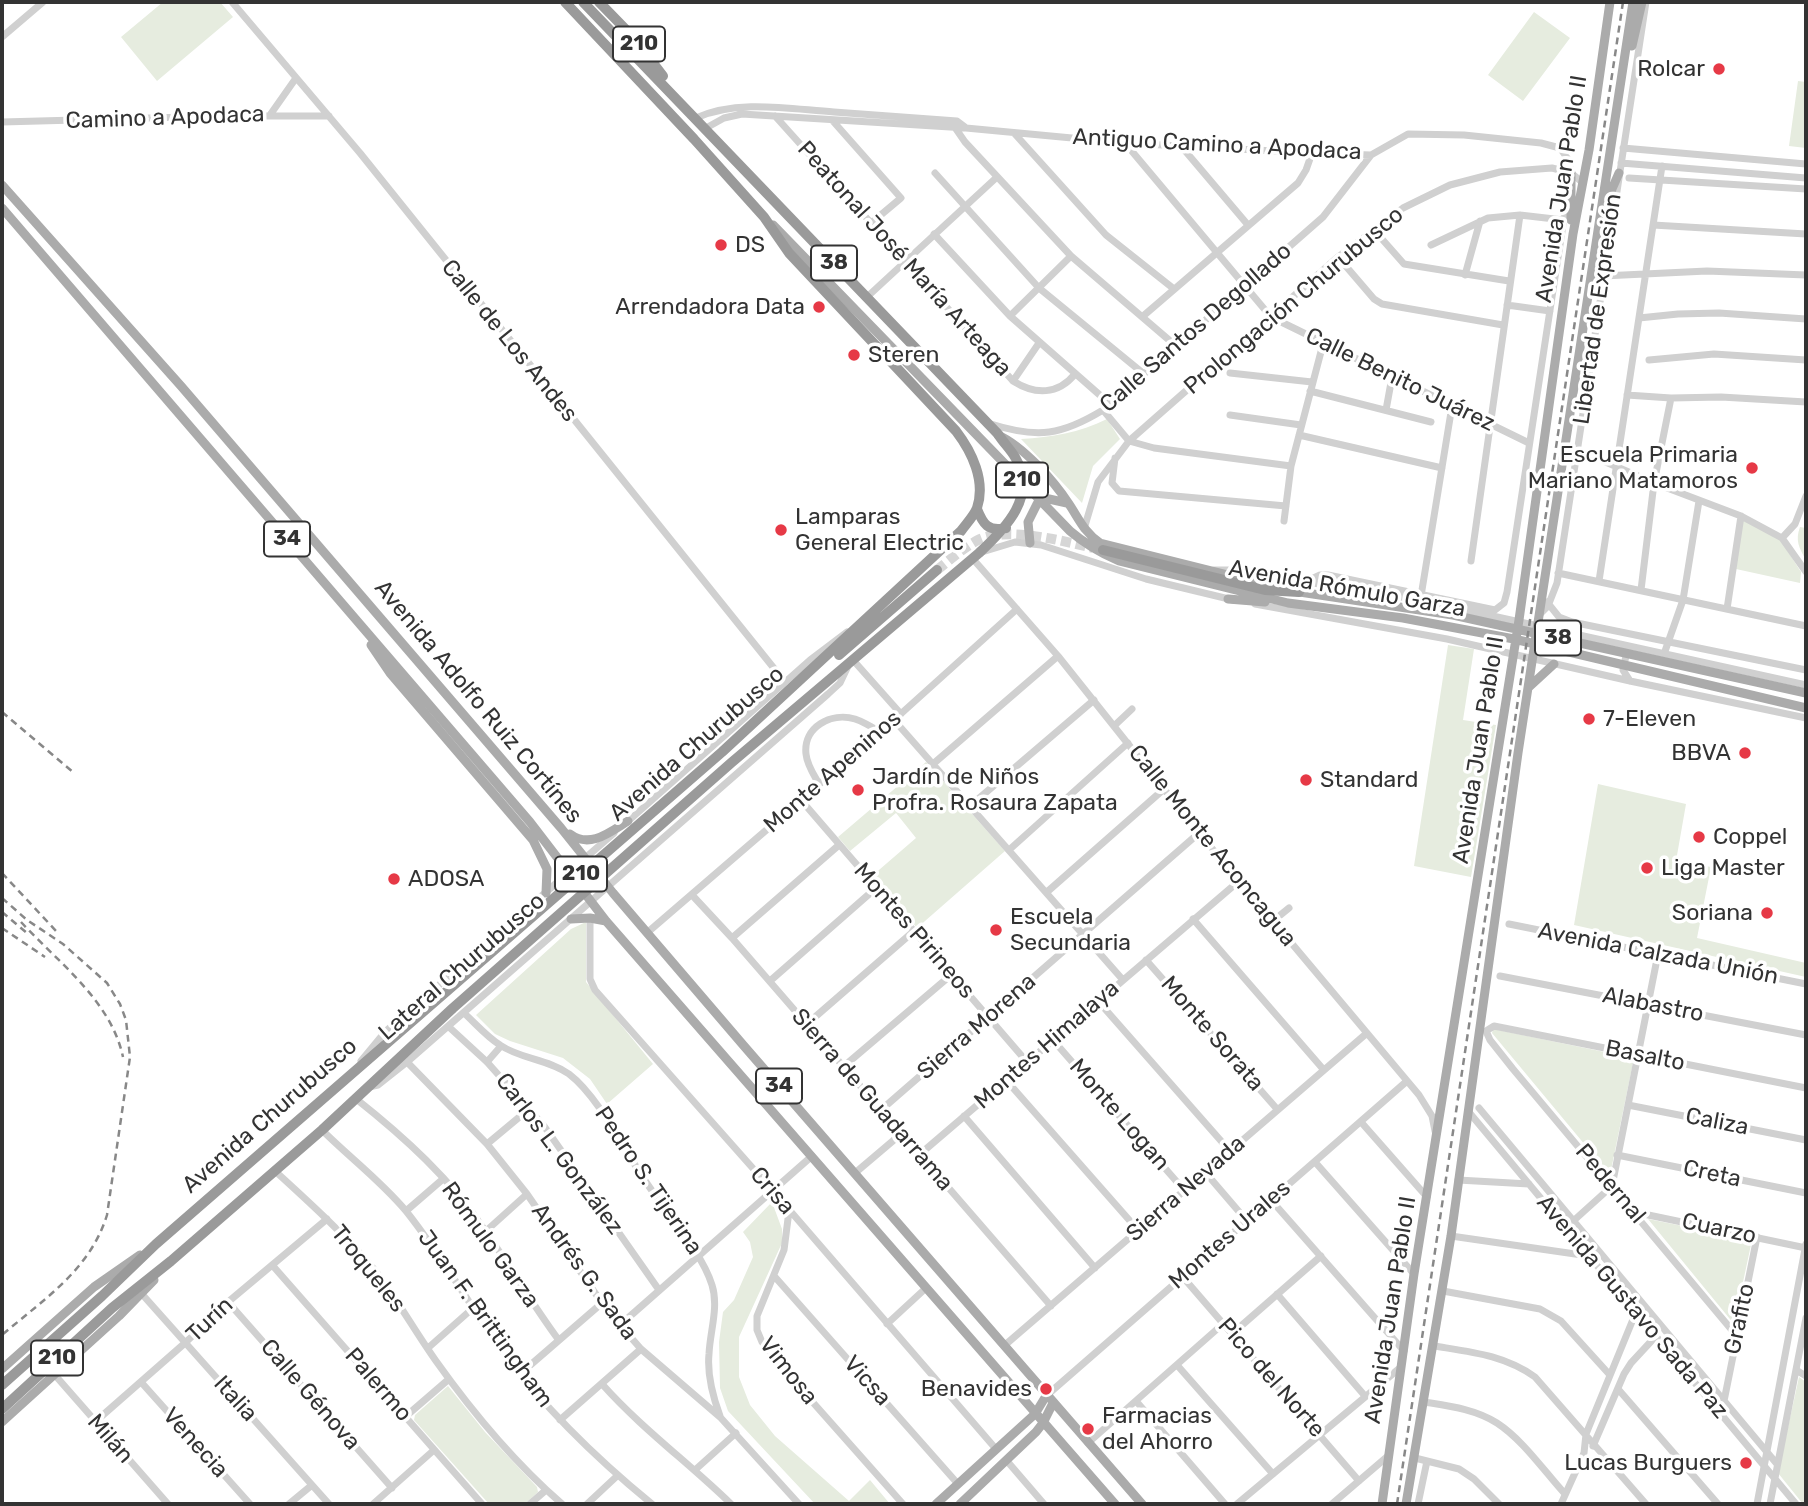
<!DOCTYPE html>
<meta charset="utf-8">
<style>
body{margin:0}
#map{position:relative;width:1808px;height:1506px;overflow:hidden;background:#fff;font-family:Rubik,sans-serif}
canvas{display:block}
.frame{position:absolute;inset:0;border:4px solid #333;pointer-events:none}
</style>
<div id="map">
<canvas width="1808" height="1506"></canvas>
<div class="frame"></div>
</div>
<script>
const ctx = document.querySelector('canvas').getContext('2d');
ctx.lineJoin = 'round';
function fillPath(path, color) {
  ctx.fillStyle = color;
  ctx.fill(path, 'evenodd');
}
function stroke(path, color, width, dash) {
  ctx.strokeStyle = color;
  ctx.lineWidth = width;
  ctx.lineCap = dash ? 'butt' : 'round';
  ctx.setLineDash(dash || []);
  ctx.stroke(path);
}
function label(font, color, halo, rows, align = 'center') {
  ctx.font = font + ' Rubik,sans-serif';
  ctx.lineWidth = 7;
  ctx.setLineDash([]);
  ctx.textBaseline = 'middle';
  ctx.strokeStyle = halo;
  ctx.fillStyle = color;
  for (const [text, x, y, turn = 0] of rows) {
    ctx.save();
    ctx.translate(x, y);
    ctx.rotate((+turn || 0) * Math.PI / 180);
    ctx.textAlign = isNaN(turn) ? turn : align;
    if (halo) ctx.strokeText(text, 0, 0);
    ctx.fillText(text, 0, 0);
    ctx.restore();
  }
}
const green = new Path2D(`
 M 163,2 L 220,2 L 233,17 L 157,81 L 121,37 Z
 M 1534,12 L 1570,38 L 1523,101 L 1488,75 Z
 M 1798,81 L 1806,82 L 1806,148 L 1789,146 Z
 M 1107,419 L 1120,439 L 1093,466 L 1082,503 L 1021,439 C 1052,437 1079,433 1107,419 Z
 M 1742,519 L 1780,539 L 1801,572 L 1800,583 L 1736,569 Z
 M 1800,527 L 1806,528 L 1806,560 C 1799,548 1795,540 1800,527 Z
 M 1448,645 L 1474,649 L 1463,720 L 1496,725 L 1471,877 L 1414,866 Z
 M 926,762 L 1005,851 L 917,928 L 872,876 L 916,838 L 896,813 L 850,851 L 838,837 Z
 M 1598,784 L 1686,804 L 1676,861 L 1711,867 L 1697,938 L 1806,963 L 1806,977 L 1574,925 Z
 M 586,922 L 586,982 L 653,1064 L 607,1104 L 590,1079 L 563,1058 L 510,1041 L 495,1034 L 476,1015 L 571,929 Z
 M 1493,1029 L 1634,1058 L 1610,1175 L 1492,1033 Z
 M 772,1202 L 782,1229 L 782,1243 L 739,1337 L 739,1377 L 750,1405 L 775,1436 L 849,1501 L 870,1480 L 890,1504 L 815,1504 L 728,1411 L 720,1388 L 719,1342 L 723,1312 L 734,1300 L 753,1257 L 750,1242 L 743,1232 Z
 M 1648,1219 L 1752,1240 L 1734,1324 Z
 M 1799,1377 L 1806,1382 L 1806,1504 L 1803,1504 L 1778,1473 Z
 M 448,1386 L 485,1432 L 537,1487 L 538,1492 L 525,1504 L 489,1504 L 414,1420 L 415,1415 Z`);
const highwayTunnel = new Path2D(`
 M 937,570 C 950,560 963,548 978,540 C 1006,526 1063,541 1093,548`);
const minor = new Path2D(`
 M 232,2 L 360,153 L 785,682
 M 2,37 L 43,2
 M 270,115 L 296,78
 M 775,116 L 1013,381 C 1035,395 1058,395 1075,374
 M 696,118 C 738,99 789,109 834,112 C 875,115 916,118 957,121 L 965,127
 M 832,120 L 901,198 L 870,224
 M 2,122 L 224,116 L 329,116
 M 706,128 L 724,118 L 742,114 L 966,128 L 1125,143 L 1312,153 L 1371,155 L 1408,134 L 1464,135 L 1541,143 L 1560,148 L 1570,162 L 1570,177
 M 956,129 L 965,142 L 1071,256 L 1176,346
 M 1014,133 L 1106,235 L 1174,289
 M 1125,143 L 1271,317 L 1529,443
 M 1181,146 L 1248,225
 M 1623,148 L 1806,164
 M 1621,163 L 1806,178
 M 935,173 L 1039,288 L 1144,374
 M 1629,178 L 1806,189
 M 1653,225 L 1806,234
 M 1374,230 L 1404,264 L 1509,281
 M 934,234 L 1010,316 L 1110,404
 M 1431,245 L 1488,218 L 1520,215 L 1563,220
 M 1338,257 L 1374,299 L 1382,304 L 1503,325
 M 1465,275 L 1480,221
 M 1603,276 L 1707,271 L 1806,275
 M 867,297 L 997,177
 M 1507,305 L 1550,311
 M 1010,316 L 1071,256
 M 1142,317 L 1298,183 L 1306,170 L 1312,153
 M 1639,318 L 1678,314 L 1719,313 L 1806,319
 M 1649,360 L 1714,354 L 1806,360
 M 1230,373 L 1312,382
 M 1013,381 L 1039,343
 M 1310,391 L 1431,422
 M 1627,395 L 1671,398 L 1721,397 L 1806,402
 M 1103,410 L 1129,441
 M 1386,410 L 1392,377
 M 1230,415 L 1301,425
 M 991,424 C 1038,439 1062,435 1103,410 L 1323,217 L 1371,155
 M 1299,435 L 1442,468
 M 1129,441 L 1154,448 L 1291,466
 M 1578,450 L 1654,483 L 1741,516 L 1782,538 L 1806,572
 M 1115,458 L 1112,483 L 1119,491 L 1286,506
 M 1284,521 L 1291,466 L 1323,344
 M 1084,529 L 1098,482 L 1129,441 L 1338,257 L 1403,208 L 1450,185 L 1500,172 L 1552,168 L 1571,173 L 1582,182
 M 1782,538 L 1795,524 L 1806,496
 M 982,552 L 1015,542 L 1041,545 L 1146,579 L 1233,600
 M 973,559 L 1058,656 L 1199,833 L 1419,1095 L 1432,1116 L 1435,1131
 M 1471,561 L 1520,215
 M 1214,570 L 1231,570 L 1420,600 L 1806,685
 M 1558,573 L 1806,626
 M 1599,581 L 1662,166
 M 1305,582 L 1320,575 L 1328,575 L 1495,610 L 1504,603 L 1507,592 L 1568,192
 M 1641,590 L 1654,483 L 1671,398
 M 1421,596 L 1452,406
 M 1547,602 L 1559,617 L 1572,622 L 1806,670
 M 1255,604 L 1447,639 L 1630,681 L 1806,718
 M 1727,609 L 1741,516
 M 1541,613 L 1548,606 L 1557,583 L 1646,2
 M 1627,651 L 1623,670 L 1630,681
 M 1664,654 L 1683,600 L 1699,501
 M 853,660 L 901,714
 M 894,720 L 1123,980
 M 1114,726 L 1132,709
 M 933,764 L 1058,656
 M 819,784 C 814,775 807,765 806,754 C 803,727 831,712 855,719 C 864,722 872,727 880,732
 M 801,800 L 1027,1062
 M 970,806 L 1094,700
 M 626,823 L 810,660 L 847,632
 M 1009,850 L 1128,743
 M 1047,892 L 1164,789
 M 692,895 L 732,938 L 1051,1306
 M 590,918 L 590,979 L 595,990 L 773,1191 L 996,1449
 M 1193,919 L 1323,1069
 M 1273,921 L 1289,908
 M 1509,924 L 1806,984
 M 648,932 L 894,720 L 1017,609
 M 732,938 L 839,845
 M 1146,960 L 1277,1109
 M 1500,976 L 1806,1035
 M 770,981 L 876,888
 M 1098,1001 L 1229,1150
 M 464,1013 C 476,1024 487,1037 500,1045 C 520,1059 548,1059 569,1074 C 599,1097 624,1150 646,1182 C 665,1211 702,1252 712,1285 C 719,1307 710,1331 709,1354 C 707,1374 713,1397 720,1416
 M 807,1024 L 914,931
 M 449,1027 L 487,1062 L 544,1126 L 659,1290
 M 1053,1040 L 1184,1190
 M 361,1061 L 385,1032 L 614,833
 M 407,1062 L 487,1144 L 527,1194 L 602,1303 L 620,1325 L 641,1349 L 720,1417 L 799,1504
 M 487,1062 L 501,1046
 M 843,1067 L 951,975
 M 1006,1080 L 1138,1230
 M 369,1087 L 378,1085 L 407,1062 L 828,694 L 840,683 L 849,664
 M 355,1098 C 403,1136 452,1180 486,1232 C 511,1268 533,1305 558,1339
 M 1628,1105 L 1806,1140
 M 1479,1108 L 1777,1464
 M 881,1110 L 1199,833
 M 1468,1111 L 1796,1504
 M 964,1116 L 1095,1268
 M 1361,1122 L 1427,1197
 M 322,1130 C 349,1157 381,1181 406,1211 C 442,1256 470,1306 503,1352 C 546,1410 597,1459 652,1504
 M 487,1144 L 529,1109
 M 919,1155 L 1239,881
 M 1617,1155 L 1806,1193
 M 1315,1162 L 1414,1274
 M 275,1171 C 309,1202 343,1233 373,1268 C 396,1297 414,1330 436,1361 C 473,1413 514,1462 562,1504
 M 1205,1172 L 1247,1221
 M 855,1173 L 901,1134
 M 1458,1180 L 1529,1184
 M 1271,1200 L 1404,1351
 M 406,1211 L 443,1179
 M 789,1211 L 784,1250 L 757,1316 L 757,1330 L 762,1342 L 778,1363 L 903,1504
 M 1634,1212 L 1806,1248
 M 1571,1223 L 1612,1186 L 1658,954
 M 486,1231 L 527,1194
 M 1451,1236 L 1589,1256
 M 273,1266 L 482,1504
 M 1182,1276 L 1359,1481
 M 775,1277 L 958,1484
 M 1443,1291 L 1540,1309 L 1561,1321 L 1609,1374
 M 141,1293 L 329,1504
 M 1277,1294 L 1365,1396
 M 228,1302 L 392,1488
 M 887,1324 L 926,1288
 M 620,1325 L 812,1156
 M 1233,1333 L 1321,1256
 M 1736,1335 L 1513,1069 L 1490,1040 L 1486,1031 L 1494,1026 L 1806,1088
 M 1005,1345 L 1367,1033
 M 1434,1346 C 1471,1352 1504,1355 1535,1377 L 1646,1504
 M 428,1348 L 473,1308
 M 1177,1365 L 1273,1474
 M 1796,1370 L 1806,1376
 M 54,1374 L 168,1504
 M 520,1374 L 602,1303
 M 141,1382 L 250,1504
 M 602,1384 C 641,1428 689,1463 731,1504
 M 1618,1389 L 1718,1504
 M 1046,1396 L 1407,1081
 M 1136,1401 L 1225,1504
 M 1724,1401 L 1757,1237
 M 1424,1402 C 1449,1406 1475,1409 1497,1423 C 1523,1440 1544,1471 1565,1494
 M 405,1417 L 449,1379
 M 560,1420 L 641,1349
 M 95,1422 L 185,1343 L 228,1302 L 327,1219
 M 1088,1443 L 1224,1323
 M 1593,1446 L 1624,1374 L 1631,1363 L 1656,1336
 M 1415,1458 L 1459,1469 L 1474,1479 L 1499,1504
 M 1007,1461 L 1044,1504
 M 695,1470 L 736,1433
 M 289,1504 L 312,1485
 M 373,1504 L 434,1450
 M 530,1504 L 546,1490
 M 587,1504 L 617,1476
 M 1237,1504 L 1401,1367
 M 1332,1504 L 1388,1456
 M 1418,1504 L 1427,1461
 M 1561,1504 L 1584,1453 L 1586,1434 L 1636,1312
 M 1757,1504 L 1806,1244
 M 1770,1504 L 1806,1318`);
const major = new Path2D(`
 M 1632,46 L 1642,2
 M 1571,173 L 1571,220
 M 2,185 L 181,386 L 561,828 L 613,893 L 744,1046 L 1142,1504
 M 1608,198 L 1619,173
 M 2,208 L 530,822 L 606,921 L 1115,1504
 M 773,225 L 1070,531 C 1085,544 1101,553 1119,561 L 1288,603 L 1403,618 L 1514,639 L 1806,708
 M 998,435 C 1023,446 1054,481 1069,504 C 1079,519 1084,532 1100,543 L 1280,588
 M 1030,543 L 1028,522 L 1037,504 L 1049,499 L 1067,503
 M 1293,591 L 1453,615 L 1806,693
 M 1228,599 L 1265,602
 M 371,645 L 390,673 L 533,840 L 547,869 L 546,893
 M 1529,687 L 1554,664
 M 570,834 C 590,849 610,832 628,821
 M 571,919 L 590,918 L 606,921
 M 2,1369 L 94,1287 L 140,1255
 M 2,1422 L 119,1316 L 154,1280
 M 936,1504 L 1035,1414 L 1046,1396
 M 960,1504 L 1036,1432 L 1043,1423 L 1053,1403
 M 1382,1504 L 1414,1274 L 1519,620 L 1573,234 L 1589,150 L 1610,2
 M 1406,1504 L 1451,1236 L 1518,753 L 1633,2`);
const highway = new Path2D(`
 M 599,2 L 634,38 L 663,76
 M 977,509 C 983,524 988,532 1006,528
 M 1103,550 L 1265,590 L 1299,592
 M 839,655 L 937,570
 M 2,1385 L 102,1296 L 156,1244 L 722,752 L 961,531 C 966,524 974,516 977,508 C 986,481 972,452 956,431 L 789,253 L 764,217 L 694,139 L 565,2
 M 2,1409 L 112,1308 L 171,1261 L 322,1130 L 453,1008 L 731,763 L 979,553 C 1006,528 1038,496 1015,457 C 1010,449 1003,442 998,434 L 583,2`);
const rail = new Path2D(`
 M 2,712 L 74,773
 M 2,873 L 57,932
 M 2,898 L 27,920 L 63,944 L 107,983 L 120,1004 L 126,1020 L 130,1057 L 107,1215 C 90,1270 44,1299 2,1335
 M 2,912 L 27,933
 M 21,922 C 59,963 111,1001 123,1057
 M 2,928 L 45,957
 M 1397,1504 L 1623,2`);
const markers = [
 [1719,69,7,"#e63946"],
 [721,245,7,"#e63946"],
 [819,307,7,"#e63946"],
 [854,355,7,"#e63946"],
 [1752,468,7,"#e63946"],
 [781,530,7,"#e63946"],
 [1589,719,7,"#e63946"],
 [1745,753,7,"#e63946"],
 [1306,780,7,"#e63946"],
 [858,790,7,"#e63946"],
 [1699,837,7,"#e63946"],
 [1647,868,7,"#e63946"],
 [394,879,7,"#e63946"],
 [1767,913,7,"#e63946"],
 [996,930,7,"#e63946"],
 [1046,1389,7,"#e63946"],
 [1088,1429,7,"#e63946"],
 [1746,1463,7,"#e63946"]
];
const shields = [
 [639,44,52],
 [834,263,46],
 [1022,480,52],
 [287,539,46],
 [1558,638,46],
 [581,874,52],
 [779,1086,46],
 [57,1358,52]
];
const shieldNames = [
 ["210",639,44],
 ["38",834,263],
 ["210",1022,480],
 ["34",287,539],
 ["38",1558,638],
 ["210",581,874],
 ["34",779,1086],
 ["210",57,1358]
];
const poiNames = [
 ["Rolcar",1705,69,"right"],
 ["DS",735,245],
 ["Arrendadora Data",805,307,"right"],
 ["Steren",868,355],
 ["Escuela Primaria",1738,455,"right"],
 ["Mariano Matamoros",1738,481,"right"],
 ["Lamparas",795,517],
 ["General Electric",795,543],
 ["7-Eleven",1603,719],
 ["BBVA",1731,753,"right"],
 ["Jardín de Niños",872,777],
 ["Profra. Rosaura Zapata",872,803],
 ["Standard",1320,780],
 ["Coppel",1713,837],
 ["Liga Master",1661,868],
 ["ADOSA",408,879],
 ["Soriana",1753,913,"right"],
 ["Escuela",1010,917],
 ["Secundaria",1010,943],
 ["Benavides",1032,1389,"right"],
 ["Farmacias",1102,1416],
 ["del Ahorro",1102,1442],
 ["Lucas Burguers",1732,1463,"right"]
];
const streetNames = [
 ["Camino a Apodaca",165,118,-2],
 ["Antiguo Camino a Apodaca",1217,145,3],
 ["Avenida Juan Pablo II",1562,189,-81],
 ["Peatonal José María Arteaga",904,259,48],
 ["Prolongación Churubusco",1294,301,-40],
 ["Libertad de Expresión",1598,309,-82],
 ["Calle Santos Degollado",1196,328,-41],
 ["Calle de Los Andes",509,341,51],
 ["Calle Benito Juárez",1400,380,26],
 ["Avenida Rómulo Garza",1347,589,10],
 ["Avenida Adolfo Ruiz Cortínes",478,702,50],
 ["Avenida Churubusco",697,744,-41],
 ["Avenida Juan Pablo II",1479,750,-81],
 ["Monte Apeninos",833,772,-41],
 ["Calle Monte Aconcagua",1212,846,51],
 ["Montes Pirineos",914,931,49],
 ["Avenida Calzada Unión",1658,954,11],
 ["Lateral Churubusco",462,967,-41],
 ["Alabastro",1653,1005,11],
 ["Sierra Morena",977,1027,-41],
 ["Monte Sorata",1212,1034,49],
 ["Montes Himalaya",1047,1045,-41],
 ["Basalto",1645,1056,11],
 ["Sierra de Guadarrama",872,1100,49],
 ["Monte Logan",1119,1115,49],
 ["Avenida Churubusco",270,1116,-41],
 ["Caliza",1717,1122,11],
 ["Carlos L. González",559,1154,53],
 ["Creta",1712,1174,12],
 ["Pedro S. Tijerina",648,1181,56],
 ["Pedernal",1610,1184,50],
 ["Sierra Nevada",1186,1189,-41],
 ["Crisa",772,1191,49],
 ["Cuarzo",1719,1229,12],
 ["Montes Urales",1230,1235,-41],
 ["Rómulo Garza",490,1245,54],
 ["Troqueles",368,1269,51],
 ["Andrés G. Sada",584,1272,54],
 ["Avenida Gustavo Sada Paz",1632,1307,50],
 ["Avenida Juan Pablo II",1391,1310,-81],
 ["Juan F. Brittingham",485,1319,54],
 ["Grafito",1740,1319,-78],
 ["Turín",210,1320,-43],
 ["Vimosa",788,1371,52],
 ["Pico del Norte",1271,1378,49],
 ["Vicsa",867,1381,48],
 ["Palermo",378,1385,49],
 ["Calle Génova",310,1395,49],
 ["Italia",235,1399,48],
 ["Milán",110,1439,49],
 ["Venecia",195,1443,48]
];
fillPath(green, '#e6ecdf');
stroke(highwayTunnel, '#d6d6d6', 10, [10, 5]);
stroke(minor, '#d0d0d0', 7);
stroke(major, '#ababab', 9);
stroke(highway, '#9a9a9a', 10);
stroke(rail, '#888', 2.5, [7, 5]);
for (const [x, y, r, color] of markers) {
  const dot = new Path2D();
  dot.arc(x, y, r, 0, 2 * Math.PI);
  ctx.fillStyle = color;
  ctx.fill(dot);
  stroke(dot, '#fff', 2.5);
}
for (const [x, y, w] of shields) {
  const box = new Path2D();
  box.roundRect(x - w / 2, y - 17.5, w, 35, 5);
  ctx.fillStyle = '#fff';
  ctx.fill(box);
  stroke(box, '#333', 2);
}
label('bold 21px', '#333', null, shieldNames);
label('23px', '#333', '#fff', poiNames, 'left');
label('23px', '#333', '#fff', streetNames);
</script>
